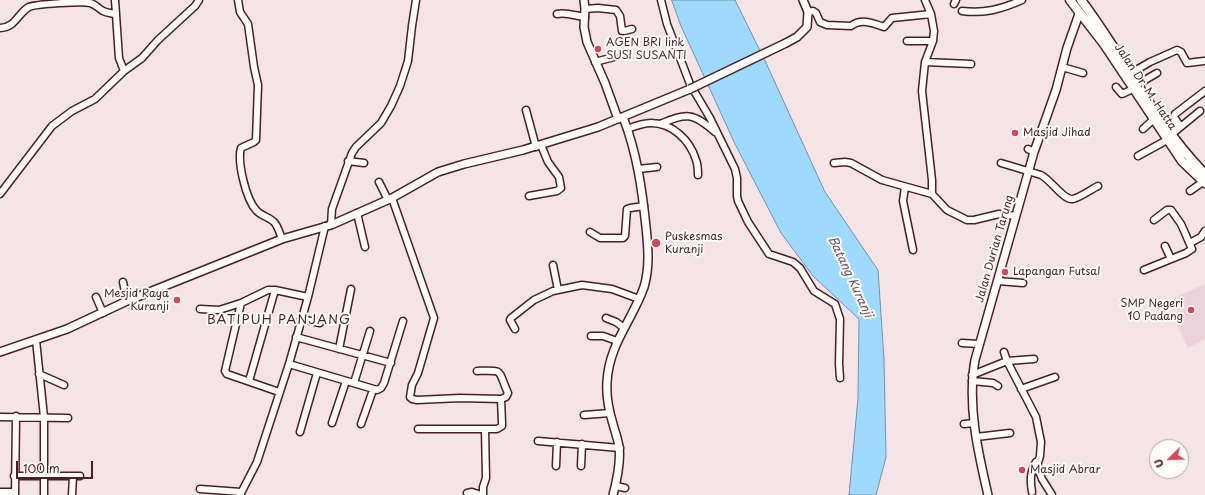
<!DOCTYPE html>
<style>
body{margin:0}
#map{position:relative;width:1205px;height:495px;overflow:hidden;background:#f4e3e7;font-family:"Playpen Sans",sans-serif}
canvas{display:block}
.north{position:absolute;left:1149px;top:439px;width:40px;height:40px;box-sizing:border-box;background:#fdfcf7;border:1px solid #b5a4a5;border-radius:50%;rotate:247deg;font-size:11px;font-weight:700;line-height:16px;text-align:center;color:#4a1f2b}
.north::after{content:'';display:block;margin:auto;width:14px;height:18px;background:#d1495b;clip-path:polygon(50% 0,100% 100%,50% 72%,0 100%)}
.scale{position:absolute;left:16px;top:461px;width:77px;height:18px;box-sizing:border-box;border:2px solid #4a1f2b;border-top:0;padding-left:5px;font-size:12px;line-height:14px;white-space:nowrap;color:#4a1f2b;-webkit-text-stroke:3px #fdfcf7;paint-order:stroke}
</style>
<div id="map">
<canvas width="1205" height="495"></canvas>
<div class="north">U</div>
<div class="scale">100 m</div>
</div>
<script>
const ctx = document.querySelector('canvas').getContext('2d');
ctx.lineJoin = 'round';
function fillPath(path, color) {
  ctx.fillStyle = color;
  ctx.fill(path, 'evenodd');
}
function stroke(path, color, width, dash) {
  ctx.strokeStyle = color;
  ctx.lineWidth = width;
  ctx.lineCap = dash ? 'butt' : 'round';
  ctx.setLineDash(dash || []);
  ctx.stroke(path);
}
function label(font, color, halo, rows, align = 'center') {
  ctx.font = font + ' "Playpen Sans",sans-serif';
  ctx.lineWidth = 4;
  ctx.setLineDash([]);
  ctx.textBaseline = 'middle';
  ctx.strokeStyle = halo;
  ctx.fillStyle = color;
  for (const [text, x, y, turn = 0] of rows) {
    ctx.save();
    ctx.translate(x, y);
    ctx.rotate((+turn || 0) * Math.PI / 180);
    ctx.textAlign = isNaN(turn) ? turn : align;
    if (halo) ctx.strokeText(text, 0, 0);
    ctx.fillText(text, 0, 0);
    ctx.restore();
  }
}
const built = new Path2D(`
 M 1205,284 L 1205,339 L 1188,348 L 1177,325 L 1178,296 Z`);
const water = new Path2D(`
 M 672,0 L 735,0 L 767,65 L 825,192 L 878,270 L 884,359 L 886,457 L 876,495 L 849,495 L 858,398 L 859,319 L 813,276 L 781,233 L 735,144 L 681,26 Z`);
const minor = new Path2D(`
 M 115,0 L 119,58 L 124,71
 M 238,0 L 240,12 L 248,24 L 254,67 L 258,85 L 256,140 L 254,142 L 241,148 C 237,162 246,199 256,210 C 261,216 269,217 274,222 C 278,226 280,234 282,239
 M 661,0 L 667,24 L 690,84 L 710,118 L 735,169 L 737,178 L 737,196 L 738,201 L 748,222 L 769,254 L 793,262 L 800,268 L 814,291 L 835,304 L 840,319 L 839,364 L 840,378
 M 925,0 L 931,14 L 934,31 L 933,41 L 925,62 L 922,91 L 932,180 L 932,194
 M 954,4 L 956,0
 M 585,9 L 598,8 L 616,10 L 620,16 L 622,31 L 624,31 L 632,29
 M 962,11 C 984,14 1002,9 1022,0
 M 808,12 L 813,11 L 816,13 L 820,22 L 827,25 L 851,26 C 861,18 873,23 884,27 L 892,18 L 931,14
 M 557,14 C 567,12 575,16 585,17
 M 0,28 C 15,28 18,13 29,7 C 36,4 83,1 90,3 C 95,4 99,9 103,11 C 107,13 111,13 115,14
 M 907,41 L 933,41
 M 595,62 L 614,57
 M 925,62 L 971,64
 M 1062,67 L 1083,73
 M 1131,73 L 1150,62 L 1177,50 L 1181,52 L 1187,63 L 1204,61
 M 1138,84 L 1157,73
 M 1116,87 L 1122,94 L 1133,89
 M 526,110 L 536,147
 M 660,124 C 687,113 692,112 715,132
 M 1180,126 L 1174,117 L 1175,114 L 1205,91
 M 627,129 C 635,126 643,123 651,123 C 672,123 690,140 696,160 C 698,165 698,170 698,175
 M 1143,129 L 1154,119
 M 1172,134 L 1200,111
 M 1028,149 L 1034,152
 M 1138,156 L 1167,140
 M 348,161 L 364,163
 M 834,163 L 845,162 L 851,163 L 882,180 L 932,194 L 947,210 L 967,220 L 974,220 L 999,214 L 1016,216
 M 1001,163 L 1041,175 C 1050,179 1064,201 1073,199 C 1081,197 1090,190 1098,186
 M 638,169 L 657,167
 M 379,182 L 388,200
 M 905,187 L 903,201 L 913,250
 M 1190,191 L 1203,182
 M 0,194 L 52,126 L 72,111 L 95,99 L 124,71 L 142,58 L 158,40 L 195,6 L 199,0
 M 529,196 L 557,191 L 561,188 L 559,177 L 548,162 L 541,145
 M 392,198 L 434,318 L 418,373 L 412,385 L 410,397 L 412,399 L 417,400 L 460,398 L 501,399 L 506,397 L 508,393 C 497,369 505,370 477,371
 M 357,213 L 365,247
 M 331,225 L 332,209 L 352,153 L 356,147 L 381,123 L 391,106 L 400,86 L 408,61 L 412,26 L 416,0
 M 590,232 L 600,238 L 623,238 L 625,236 L 627,209 L 630,208 L 644,206
 M 1190,243 L 1201,237 L 1205,231
 M 1165,246 L 1171,259
 M 553,265 L 558,290
 M 1144,270 L 1186,253 L 1192,249 L 1181,224 L 1171,210 L 1167,210 L 1154,220
 M 998,281 L 1023,283
 M 123,282 L 127,301
 M 96,297 L 103,313
 M 200,309 L 219,310 L 241,303
 M 606,318 L 616,322 L 624,328
 M 301,319 L 320,323
 M 515,329 L 510,320 L 511,318 L 534,300 L 553,291 L 582,285 L 612,289 L 639,299
 M 591,336 L 603,336 L 617,341
 M 296,337 L 391,363
 M 36,340 L 44,417 L 44,495
 M 962,343 L 979,344
 M 339,349 L 351,289
 M 1004,352 L 1007,361 L 1036,417 L 1041,442 L 1040,456 L 1037,466 L 1042,479 L 1052,495
 M 289,364 L 377,390 L 381,388 L 384,383 L 403,321
 M 39,374 L 64,385
 M 972,375 L 1007,361 L 1034,359
 M 249,381 L 275,290
 M 972,381 L 993,383 L 998,386
 M 354,383 L 370,331
 M 1021,389 L 1055,377
 M 279,392 L 227,374 L 225,371 L 241,303 L 268,290 L 275,290 L 308,297
 M 584,415 L 610,413
 M 0,417 L 68,418
 M 332,423 L 346,381
 M 361,424 L 373,390
 M 964,424 L 974,423
 M 418,429 L 497,429 L 502,426 L 502,423 L 501,399
 M 300,432 L 317,373
 M 976,437 L 1010,433
 M 538,441 L 620,448
 M 556,466 L 557,442
 M 581,466 L 582,444
 M 14,476 L 80,476
 M 616,486 L 625,488
 M 200,489 L 241,492
 M 0,492 L 15,492
 M 1032,492 C 1030,480 1030,473 1036,462
 M 467,493 L 472,492 L 481,495
 M 15,495 L 16,416
 M 72,495 L 73,476
 M 240,495 L 257,462 L 289,364 L 308,297 L 325,226
 M 483,495 L 483,487 L 486,478 L 485,429`);
const tertiary = new Path2D(`
 M 584,0 L 585,9 L 584,27 L 587,42 L 605,83 L 618,119
 M 786,43 L 797,37 L 807,27 L 808,12 L 803,0
 M 0,352 L 67,329 L 127,301 L 282,239 L 331,225 L 392,198 L 438,172 L 464,164 L 523,150 L 598,127 L 690,89
 M 613,495 C 617,480 621,463 619,447 C 618,439 615,432 613,424 C 609,411 606,396 607,382 C 609,344 632,321 644,287 C 650,267 648,246 646,227 C 642,189 637,153 623,117
 M 988,495 C 978,452 967,405 975,360 L 1034,152 L 1056,90 L 1067,48 L 1079,14`);
const secondary = new Path2D(`
 M 1070,0 L 1104,44 L 1182,161 L 1205,183
 M 1081,0 C 1124,57 1155,123 1205,174`);
const tertiaryBridge = new Path2D(`
 M 690,89 L 786,43`);
const markers = [
 [598,49,4,"#d1495b"],
 [1015,133,4,"#d1495b"],
 [656,243,5,"#d1495b"],
 [1005,272,4,"#d1495b"],
 [177,300,4,"#d1495b"],
 [1191,310,4,"#d1495b"],
 [1022,470,4,"#d1495b"]
];
const poiNames = [
 ["AGEN BRI link",606,43],
 ["SUSI SUSANTI",606,56],
 ["Masjid Jihad",1023,133],
 ["Puskesmas",665,237],
 ["Kuranji",665,250],
 ["Lapangan Futsal",1013,272],
 ["Mesjid Raya",169,294,"right"],
 ["Kuranji",169,307,"right"],
 ["SMP Negeri",1183,304,"right"],
 ["10 Padang",1183,317,"right"],
 ["Masjid Abrar",1030,470]
];
const streetNames = [
 ["Jalan Dr. M. Hatta",1145,87,56],
 ["Jalan Durian Tarung",995,249,-74]
];
const waterNames = [
 ["Batang Kuranji",850,277,65]
];
const quarterNames = [
 ["BATIPUH PANJANG",279,320]
];
fillPath(built, '#edd2dc');
fillPath(water, '#9ed9ff');
stroke(water, '#7c8faa', 1);
stroke(minor, '#4a1f2b', 9);
stroke(tertiary, '#4a1f2b', 10);
stroke(secondary, '#4a1f2b', 11);
stroke(minor, '#fdfcf7', 6);
stroke(tertiary, '#fdfcf7', 7);
stroke(secondary, '#fdfcf7', 8);
stroke(tertiaryBridge, '#4a1f2b', 10, []);
stroke(tertiaryBridge, '#fdfcf7', 7);
for (const [x, y, r, color] of markers) {
  const dot = new Path2D();
  dot.arc(x, y, r, 0, 2 * Math.PI);
  ctx.fillStyle = color;
  ctx.fill(dot);
  stroke(dot, '#fdfcf7', 1.5);
}
label('11px', '#4a1f2b', '#fdfcf7', poiNames, 'left');
label('11px', '#4a1f2b', '#fdfcf7', streetNames);
label('italic 12px', '#63576b', '#fdfcf7', waterNames);
ctx.letterSpacing = '1px';
label('13px', '#4a1f2b', '#fdfcf7', quarterNames);
ctx.letterSpacing = '0px';
</script>
